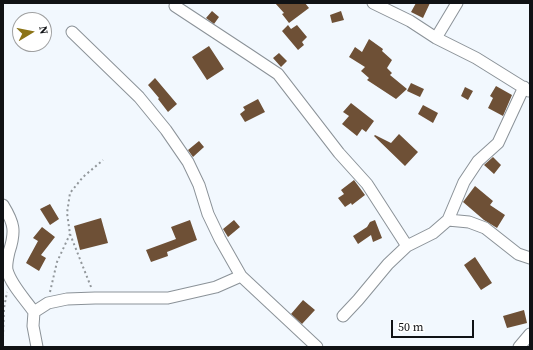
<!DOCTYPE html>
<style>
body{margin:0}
#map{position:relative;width:533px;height:350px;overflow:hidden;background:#f2f8fe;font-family:"Source Serif 4",serif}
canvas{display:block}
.frame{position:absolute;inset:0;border:4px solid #101215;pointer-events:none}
.north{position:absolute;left:12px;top:12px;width:40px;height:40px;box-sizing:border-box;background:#fff;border:1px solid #9fa0a1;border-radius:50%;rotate:80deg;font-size:11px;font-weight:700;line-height:16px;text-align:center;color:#101215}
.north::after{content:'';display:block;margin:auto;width:14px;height:18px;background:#8c7417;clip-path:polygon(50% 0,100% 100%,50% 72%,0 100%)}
.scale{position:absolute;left:391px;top:320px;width:83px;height:18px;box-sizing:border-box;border:2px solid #101215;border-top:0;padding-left:5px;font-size:12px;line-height:14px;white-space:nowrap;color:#101215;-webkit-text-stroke:3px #fff;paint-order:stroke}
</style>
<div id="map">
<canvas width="533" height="350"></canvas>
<div class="frame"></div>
<div class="north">N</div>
<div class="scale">50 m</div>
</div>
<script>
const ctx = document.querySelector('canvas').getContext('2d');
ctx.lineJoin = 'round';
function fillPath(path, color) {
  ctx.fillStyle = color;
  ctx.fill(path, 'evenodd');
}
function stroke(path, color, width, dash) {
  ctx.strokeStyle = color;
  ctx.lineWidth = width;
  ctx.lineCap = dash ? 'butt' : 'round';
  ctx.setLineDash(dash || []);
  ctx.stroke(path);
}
const building = new Path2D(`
 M 275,3 L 305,3 L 309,8 L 289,23 L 282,14 L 284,13 Z
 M 416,3 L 430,3 L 423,18 L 411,12 Z
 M 212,11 L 219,17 L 214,24 L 206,18 Z
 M 341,11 L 344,20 L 332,23 L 330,15 Z
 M 288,25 L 291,29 L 297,25 L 307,37 L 302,42 L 304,45 L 298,50 L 282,31 Z
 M 369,39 L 383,49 L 382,51 L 392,60 L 387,68 L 392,73 L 390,75 L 407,89 L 396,99 L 367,80 L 369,78 L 361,71 L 365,67 L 349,57 L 355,47 L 362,52 Z
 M 209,46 L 224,69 L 207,80 L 192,57 Z
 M 279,53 L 287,61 L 281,67 L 273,58 Z
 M 155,78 L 177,104 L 168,112 L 158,99 L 159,98 L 148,85 Z
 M 411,83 L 424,89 L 420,97 L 407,91 Z
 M 496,86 L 512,95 L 503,116 L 488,108 L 493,98 L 490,96 Z
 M 465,87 L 473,91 L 468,100 L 461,96 Z
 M 258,99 L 265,112 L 245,122 L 240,114 L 245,110 L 243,107 Z
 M 351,103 L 374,121 L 366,132 L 362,129 L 357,136 L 342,124 L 349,116 L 343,112 Z
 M 423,105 L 438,113 L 433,123 L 418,114 Z
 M 399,134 L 418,152 L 405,166 L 374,136 L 375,135 L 391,143 Z
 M 199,141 L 204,147 L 193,157 L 188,150 Z
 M 493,157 L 501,165 L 494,174 L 484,165 Z
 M 354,180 L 365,195 L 352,205 L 351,203 L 345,207 L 338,198 L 344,194 L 341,190 Z
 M 475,186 L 493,201 L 490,205 L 505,215 L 497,228 L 484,220 L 463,202 Z
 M 50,204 L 59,219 L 50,225 L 40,209 Z
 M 101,218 L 108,243 L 80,250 L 74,226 Z
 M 190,220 L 197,240 L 167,252 L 168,256 L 151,262 L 146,250 L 176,239 L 171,227 Z
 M 234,220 L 240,227 L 228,237 L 223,229 Z
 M 375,220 L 382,238 L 373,242 L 371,235 L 358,244 L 353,236 L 367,227 L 370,222 Z
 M 42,227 L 55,237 L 41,255 L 46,258 L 39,271 L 26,263 L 38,241 L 33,238 Z
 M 475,257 L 492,283 L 481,290 L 464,265 Z
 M 303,300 L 315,310 L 302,324 L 291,314 Z
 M 524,310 L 527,323 L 507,328 L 503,316 Z`);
const path = new Path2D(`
 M 91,287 L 70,234 L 67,213 L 70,193 L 83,177 L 103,160
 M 50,292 L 57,262 L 70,234
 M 3,337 L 4,308 L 7,292`);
const minor = new Path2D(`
 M 373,3 L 410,21 L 436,38 L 476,58 L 529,91
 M 175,6 L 248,54 L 278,74 L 339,153 L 367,184 L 407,246
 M 72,32 L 139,97 L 166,130 L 188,162 L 199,185 L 208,214 L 220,239 L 241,276 L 317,347
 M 436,38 L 457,3
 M 3,205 C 14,223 16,231 9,252 C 8,257 6,264 7,270 C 11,285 25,299 34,312
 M 448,220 L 469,222 L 485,228 L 518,254 L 530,258
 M 343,316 L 358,300 L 388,264 L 407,246 L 433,233 L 448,220 L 464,182 L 478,161 L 498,143 L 524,87
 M 37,347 L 33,326 L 34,312 L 48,303 L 67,299 L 95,298 L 168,298 L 216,287 L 241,276
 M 519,347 L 530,334`);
fillPath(building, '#6e5036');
stroke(minor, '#8b9298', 13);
stroke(path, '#92979b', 2, [2, 3]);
stroke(minor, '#fff', 11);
</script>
